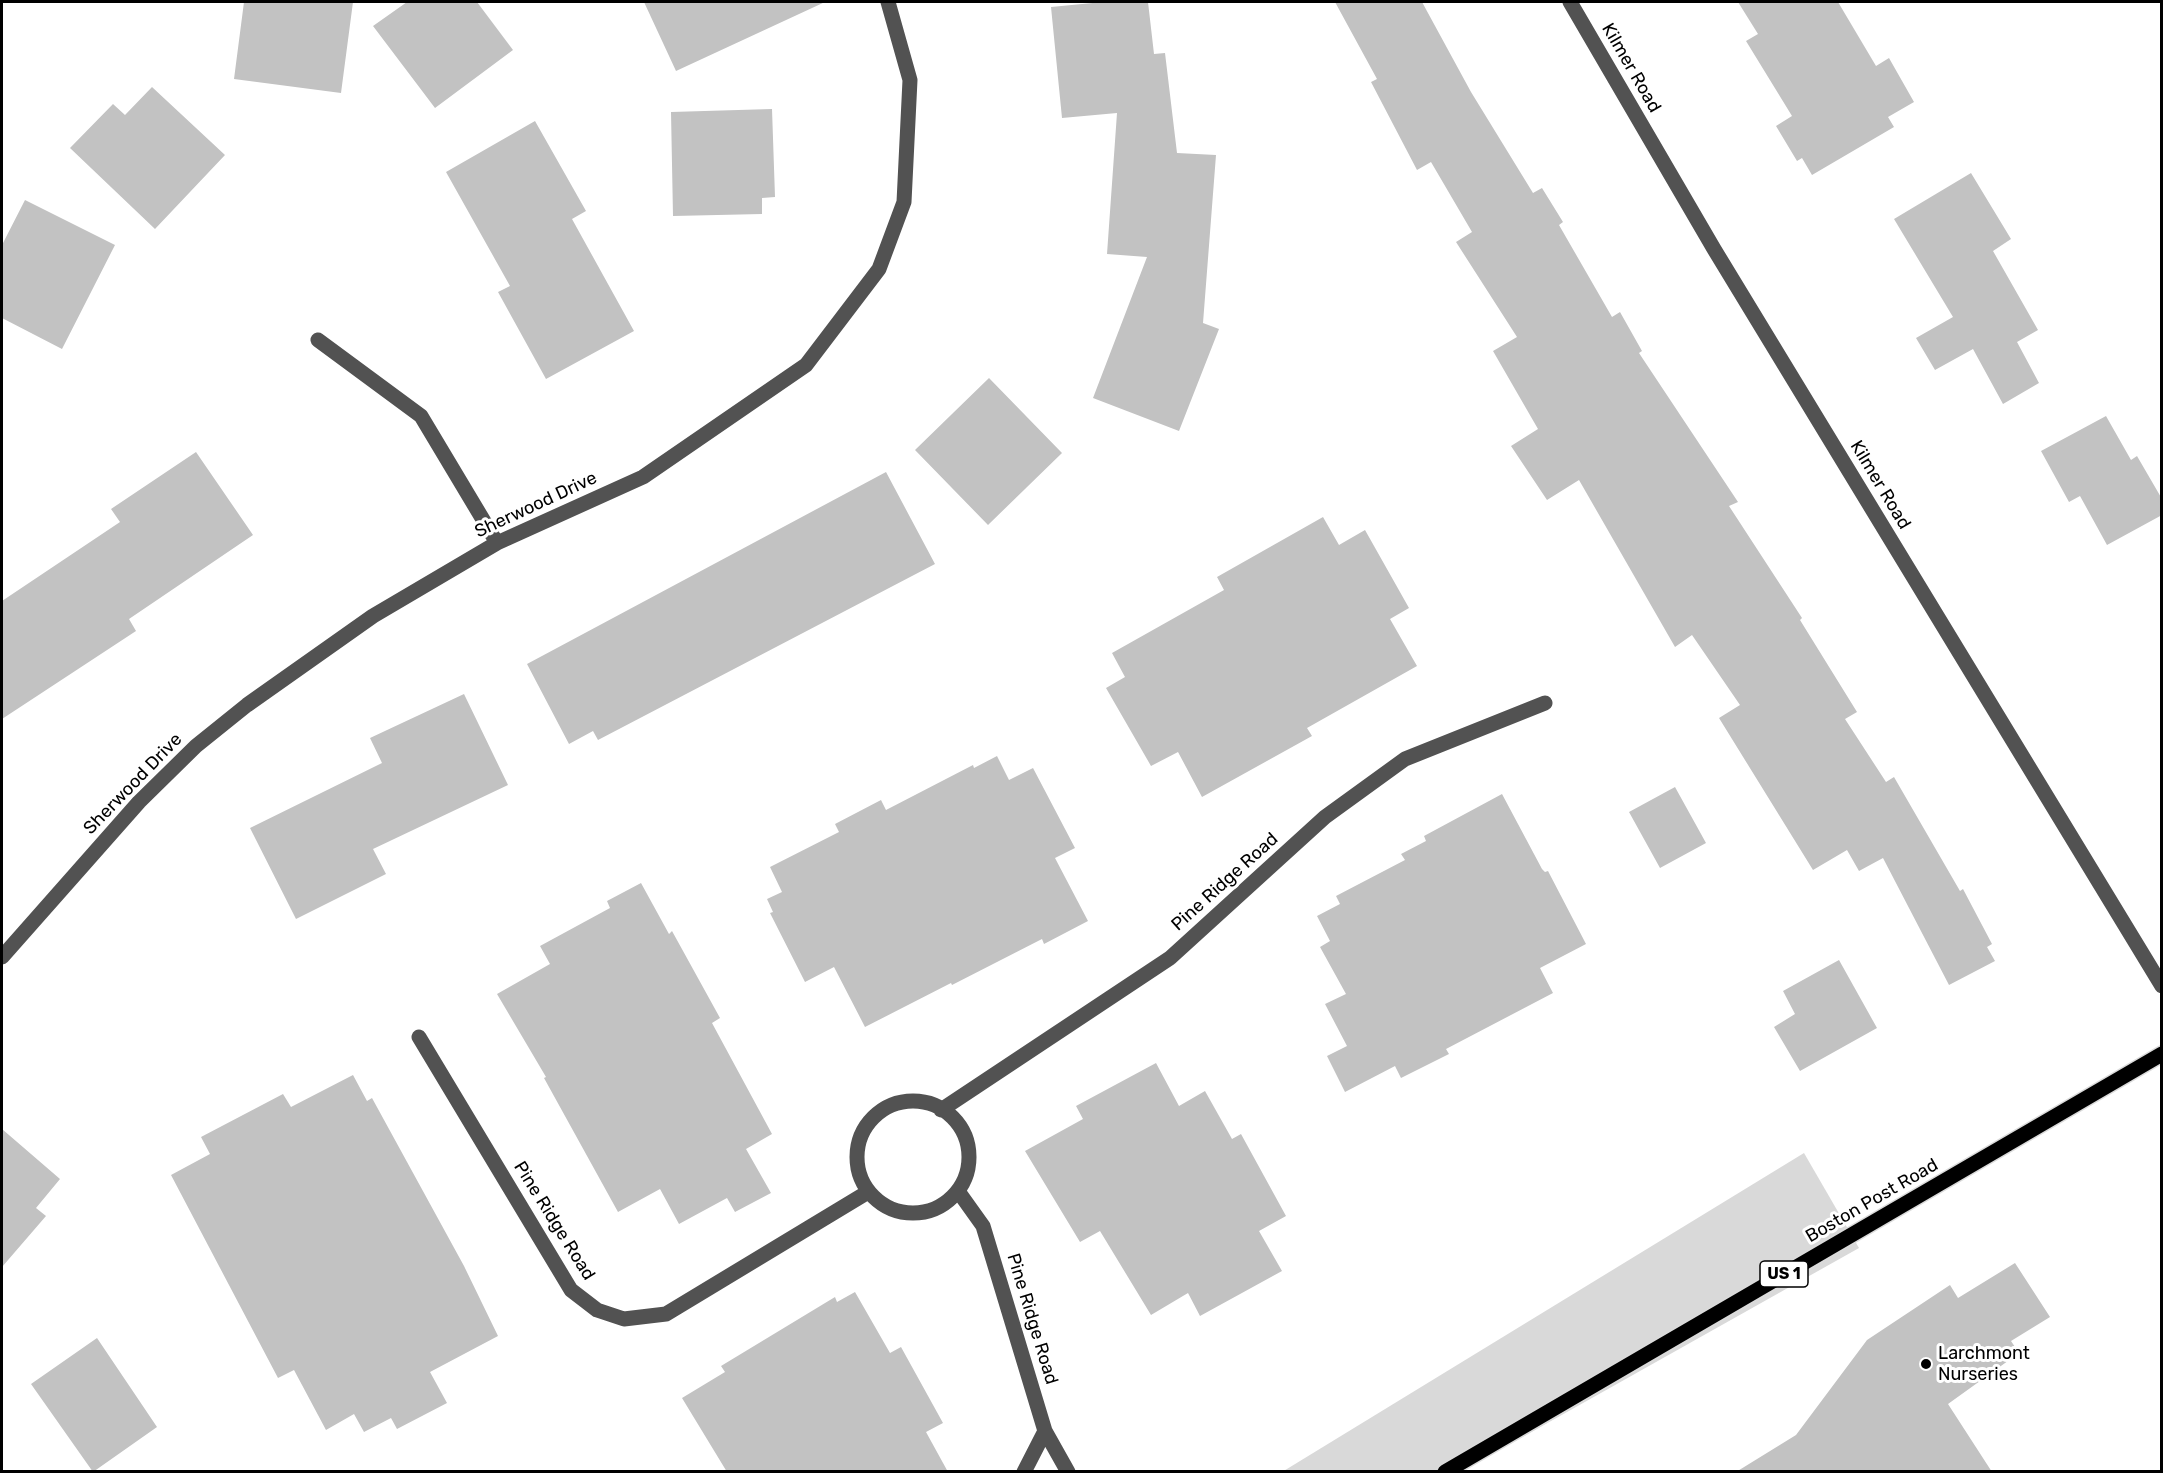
<!DOCTYPE html>
<style>
body{margin:0}
#map{position:relative;width:2163px;height:1473px;overflow:hidden;background:#fff;font-family:Rubik,sans-serif}
canvas{display:block}
.frame{position:absolute;inset:0;border:3px solid #000;pointer-events:none}
</style>
<div id="map">
<canvas width="2163" height="1473"></canvas>
<div class="frame"></div>
</div>
<script>
const ctx = document.querySelector('canvas').getContext('2d');
ctx.lineJoin = 'round';
function fillPath(path, color) {
  ctx.fillStyle = color;
  ctx.fill(path, 'evenodd');
}
function stroke(path, color, width, dash) {
  ctx.strokeStyle = color;
  ctx.lineWidth = width;
  ctx.lineCap = dash ? 'butt' : 'round';
  ctx.setLineDash(dash || []);
  ctx.stroke(path);
}
function label(font, color, halo, rows, align = 'center') {
  ctx.font = font + ' Rubik,sans-serif';
  ctx.lineWidth = 6;
  ctx.setLineDash([]);
  ctx.textBaseline = 'middle';
  ctx.strokeStyle = halo;
  ctx.fillStyle = color;
  for (const [text, x, y, turn = 0] of rows) {
    ctx.save();
    ctx.translate(x, y);
    ctx.rotate((+turn || 0) * Math.PI / 180);
    ctx.textAlign = isNaN(turn) ? turn : align;
    if (halo) ctx.strokeText(text, 0, 0);
    ctx.fillText(text, 0, 0);
    ctx.restore();
  }
}
const green = new Path2D(`
 M 1804,1153 L 1859,1248 L 1462,1471 L 1282,1472 Z`);
const building = new Path2D(`
 M 244,2 L 353,2 L 341,93 L 234,79 Z
 M 407,2 L 477,2 L 513,50 L 435,108 L 373,26 Z
 M 644,2 L 825,2 L 676,71 Z
 M 1103,2 L 1148,2 L 1154,54 L 1165,53 L 1177,153 L 1216,155 L 1203,323 L 1219,329 L 1179,431 L 1093,398 L 1147,257 L 1107,254 L 1117,113 L 1062,118 L 1051,7 Z
 M 1335,2 L 1422,2 L 1471,92 L 1533,193 L 1542,188 L 1563,222 L 1559,225 L 1612,317 L 1620,312 L 1642,351 L 1639,353 L 1738,502 L 1729,506 L 1802,618 L 1800,620 L 1857,712 L 1845,719 L 1886,782 L 1894,777 L 1960,891 L 1963,889 L 1992,944 L 1987,947 L 1995,961 L 1949,985 L 1883,858 L 1859,871 L 1847,850 L 1813,870 L 1719,718 L 1740,705 L 1692,635 L 1675,647 L 1579,480 L 1547,500 L 1511,446 L 1538,429 L 1493,351 L 1517,337 L 1456,242 L 1472,232 L 1431,162 L 1417,170 L 1371,82 L 1377,79 Z
 M 1738,2 L 1838,2 L 1876,66 L 1889,58 L 1914,102 L 1888,117 L 1894,127 L 1812,175 L 1802,158 L 1797,161 L 1776,126 L 1792,116 L 1746,41 L 1758,34 Z
 M 152,87 L 225,155 L 155,229 L 70,148 L 113,104 L 125,115 Z
 M 772,109 L 775,197 L 762,198 L 762,214 L 673,216 L 671,112 Z
 M 535,121 L 586,211 L 572,219 L 634,331 L 546,379 L 498,292 L 510,286 L 446,172 Z
 M 1971,173 L 2011,239 L 1993,251 L 2038,330 L 2017,342 L 2039,383 L 2003,404 L 1973,349 L 1935,370 L 1916,338 L 1953,317 L 1894,219 Z
 M 25,200 L 115,245 L 62,349 L 2,318 L 2,245 Z
 M 989,378 L 1062,453 L 988,525 L 915,450 Z
 M 2106,416 L 2131,460 L 2137,456 L 2162,499 L 2162,515 L 2107,545 L 2080,496 L 2069,502 L 2041,451 Z
 M 196,452 L 253,535 L 129,619 L 136,631 L 2,719 L 2,601 L 120,522 L 111,509 Z
 M 886,472 L 935,564 L 598,740 L 593,731 L 569,744 L 527,664 Z
 M 1323,517 L 1339,545 L 1365,530 L 1409,608 L 1390,619 L 1417,666 L 1307,728 L 1312,736 L 1202,797 L 1178,752 L 1151,766 L 1106,688 L 1125,677 L 1112,653 L 1224,590 L 1217,577 Z
 M 464,694 L 508,785 L 373,849 L 386,874 L 296,919 L 250,828 L 382,763 L 370,738 Z
 M 997,756 L 1009,780 L 1033,768 L 1075,848 L 1055,858 L 1088,921 L 1044,944 L 1042,939 L 952,985 L 951,983 L 865,1027 L 834,967 L 805,982 L 770,913 L 773,912 L 767,899 L 782,892 L 770,867 L 839,832 L 835,824 L 881,800 L 886,810 L 973,765 L 974,768 Z
 M 1675,787 L 1706,843 L 1660,868 L 1629,812 Z
 M 1502,794 L 1542,869 L 1545,872 L 1548,871 L 1586,944 L 1540,968 L 1553,993 L 1446,1049 L 1449,1054 L 1401,1078 L 1395,1066 L 1345,1092 L 1327,1056 L 1347,1046 L 1325,1004 L 1346,994 L 1320,947 L 1330,941 L 1317,916 L 1340,904 L 1336,896 L 1405,860 L 1401,854 L 1426,841 L 1424,836 Z
 M 641,883 L 669,934 L 672,931 L 720,1018 L 712,1023 L 772,1134 L 746,1149 L 771,1193 L 735,1212 L 727,1198 L 679,1224 L 660,1189 L 618,1212 L 544,1078 L 546,1077 L 497,994 L 550,964 L 540,946 L 610,908 L 607,901 Z
 M 1839,960 L 1877,1028 L 1800,1071 L 1774,1027 L 1795,1014 L 1783,991 Z
 M 1156,1063 L 1179,1106 L 1205,1091 L 1232,1139 L 1241,1134 L 1286,1216 L 1259,1231 L 1282,1271 L 1200,1316 L 1188,1293 L 1151,1315 L 1100,1231 L 1080,1242 L 1025,1151 L 1083,1119 L 1076,1106 Z
 M 353,1075 L 367,1101 L 372,1098 L 464,1266 L 498,1336 L 430,1372 L 447,1403 L 397,1429 L 391,1418 L 364,1432 L 354,1414 L 326,1430 L 294,1370 L 278,1378 L 171,1175 L 210,1154 L 201,1137 L 283,1094 L 291,1107 Z
 M 2,1129 L 60,1179 L 36,1208 L 46,1216 L 2,1267 Z
 M 2015,1263 L 2050,1317 L 2011,1341 L 2019,1353 L 1948,1404 L 1992,1472 L 1736,1472 L 1796,1435 L 1867,1340 L 1950,1285 L 1958,1298 Z
 M 855,1292 L 890,1353 L 901,1347 L 943,1423 L 926,1432 L 948,1472 L 727,1472 L 682,1398 L 725,1372 L 721,1366 L 835,1297 L 837,1302 Z
 M 97,1338 L 157,1427 L 93,1472 L 31,1384 Z`);
const minor = new Path2D(`
 M 1570,2 L 1714,249 L 2162,986
 M 318,340 L 421,416 L 497,543
 M 2,957 L 139,802 L 196,746 L 247,705 L 373,616 L 497,543 L 643,477 L 806,365 L 879,269 L 904,202 L 910,80 L 888,2
 M 419,1037 L 571,1290 L 597,1310 L 624,1319 L 666,1314 L 868,1192
 M857 1157a56 56 0 1 1 112 0a56 56 0 1 1-112 0Z
 M 941,1110 L 1170,958 L 1325,817 L 1405,759 L 1545,703
 M 958,1191 L 983,1226 L 1045,1431 L 1068,1472
 M 1024,1472 L 1045,1431`);
const major = new Path2D(`
 M 1445,1472 L 2162,1054`);
const markers = [
 [1926,1364,6,"#000"]
];
const shields = [
 [1784,1274,48]
];
const shieldNames = [
 ["US 1",1784,1274]
];
const streetNames = [
 ["Kilmer Road",1631,68,60],
 ["Kilmer Road",1880,485,59],
 ["Sherwood Drive",536,505,-25],
 ["Sherwood Drive",133,784,-46],
 ["Pine Ridge Road",1225,882,-42],
 ["Boston Post Road",1872,1201,-30],
 ["Pine Ridge Road",554,1221,58],
 ["Pine Ridge Road",1032,1319,73]
];
const poiNames = [
 ["Larchmont",1938,1354],
 ["Nurseries",1938,1375]
];
fillPath(green, '#d9d9d9');
fillPath(building, '#c2c2c2');
stroke(major, '#dbdbdb', 18);
stroke(minor, '#525252', 15);
stroke(major, '#000', 15);
for (const [x, y, r, color] of markers) {
  const dot = new Path2D();
  dot.arc(x, y, r, 0, 2 * Math.PI);
  ctx.fillStyle = color;
  ctx.fill(dot);
  stroke(dot, '#fff', 2);
}
for (const [x, y, w] of shields) {
  const box = new Path2D();
  box.roundRect(x - w / 2, y - 13, w, 26, 4.5);
  ctx.fillStyle = '#fff';
  ctx.fill(box);
  stroke(box, '#000', 1.5);
}
label('bold 16px', '#000', null, shieldNames);
label('18px', '#000', '#fff', streetNames);
label('18px', '#000', '#fff', poiNames, 'left');
</script>
